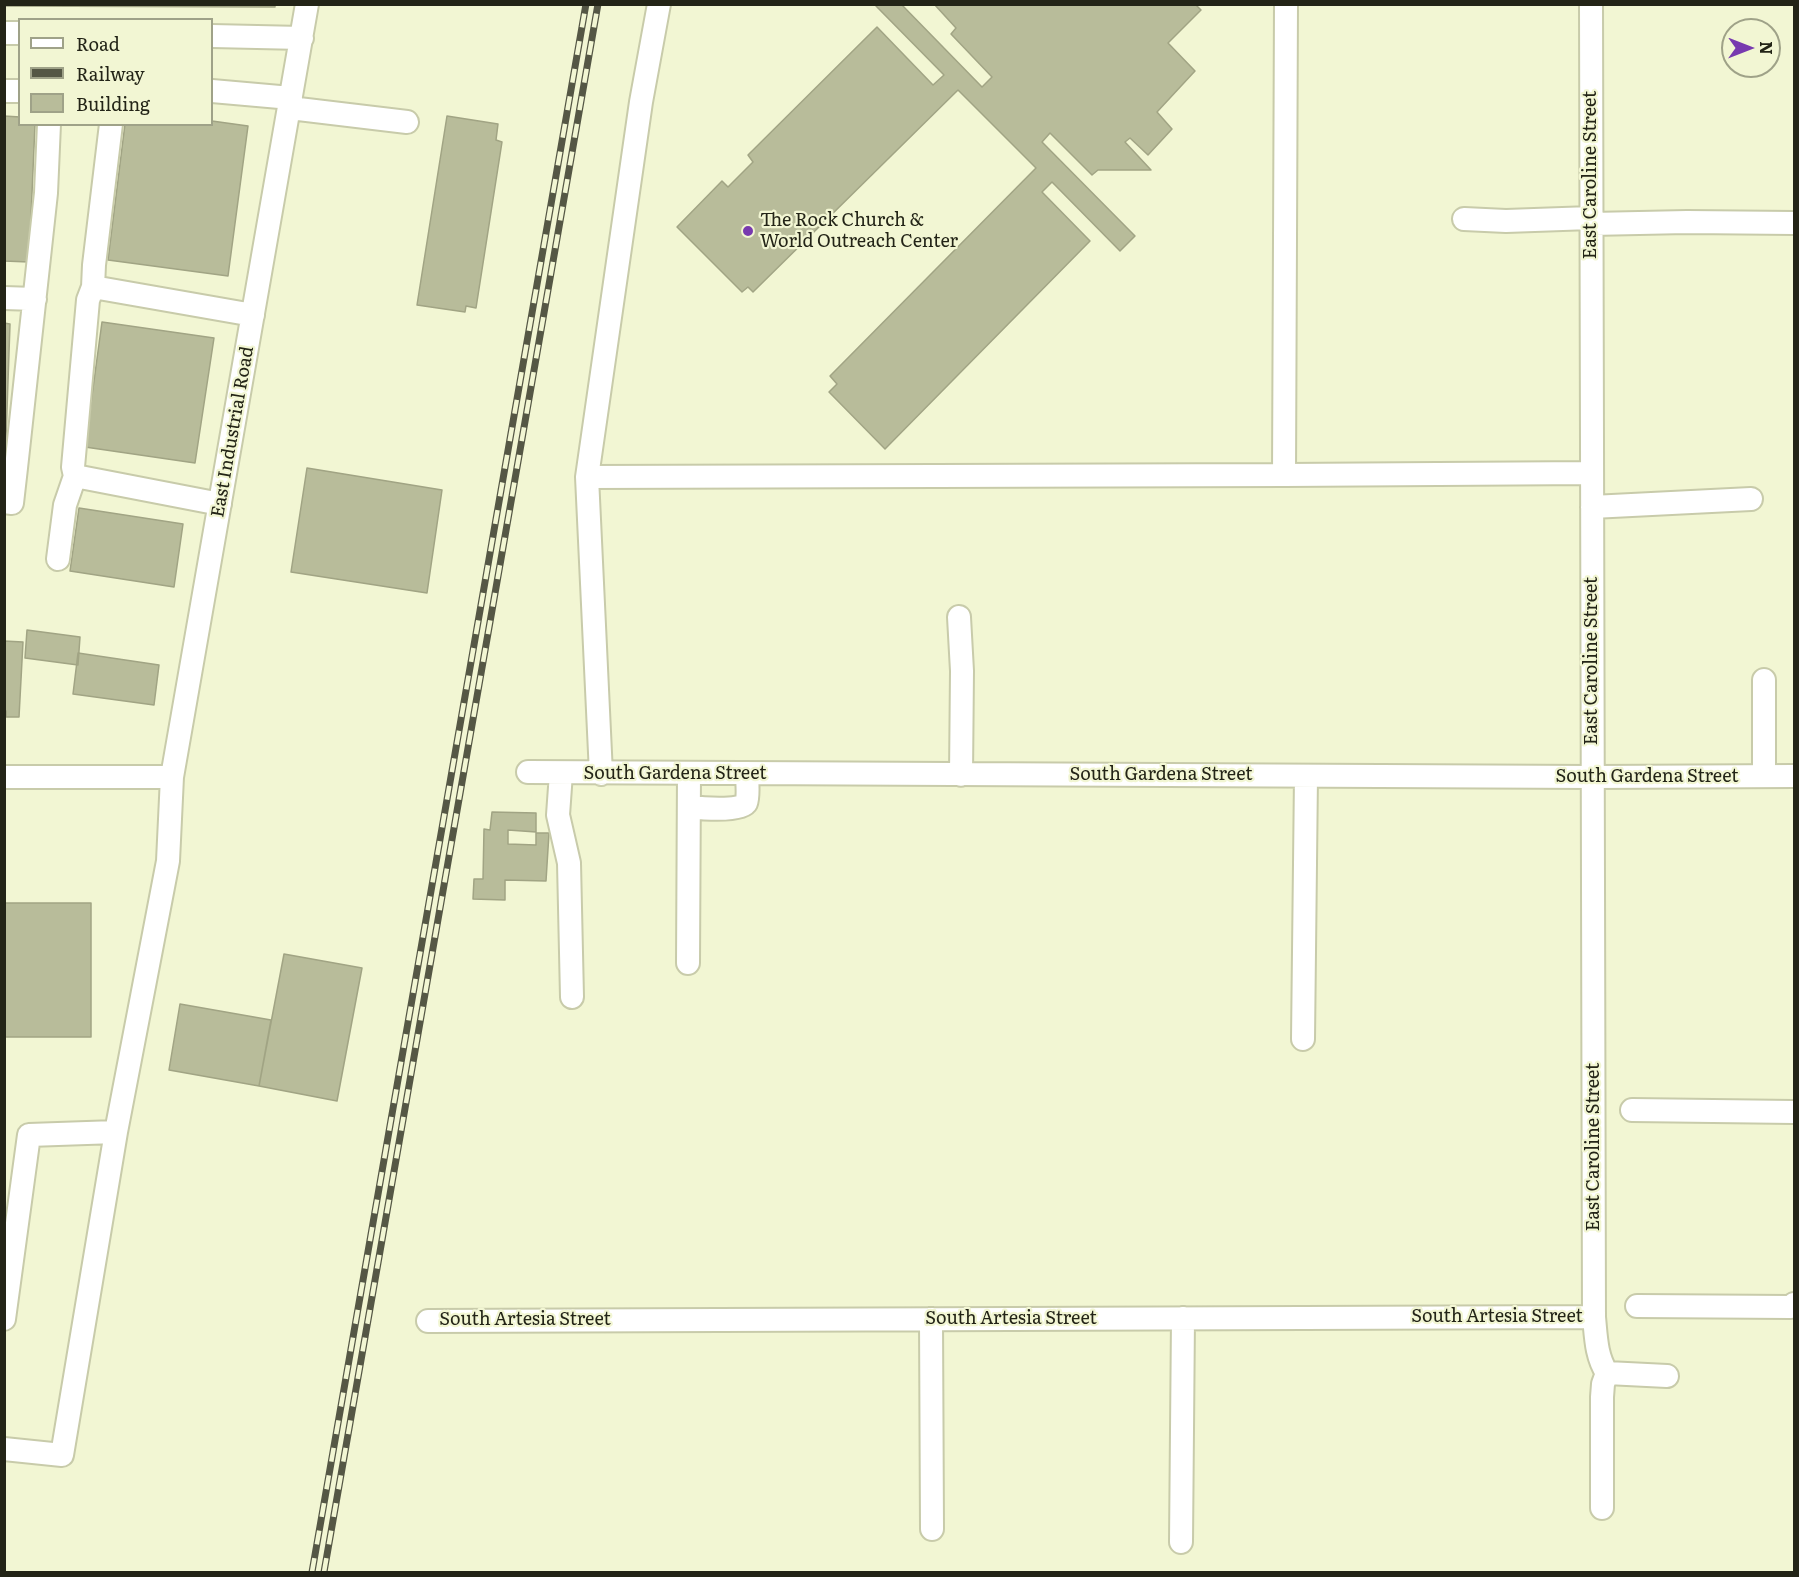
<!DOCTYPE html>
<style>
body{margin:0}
#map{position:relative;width:1799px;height:1577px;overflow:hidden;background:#f2f6d3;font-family:Literata,serif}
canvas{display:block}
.frame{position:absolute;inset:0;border:6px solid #232417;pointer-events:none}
.legend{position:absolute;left:18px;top:18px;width:195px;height:108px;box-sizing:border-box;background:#f2f6d3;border:2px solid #9fa288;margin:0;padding:8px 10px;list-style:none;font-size:18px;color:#232417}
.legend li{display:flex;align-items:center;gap:12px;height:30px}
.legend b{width:30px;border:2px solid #9fa288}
.north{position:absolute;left:1721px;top:18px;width:60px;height:60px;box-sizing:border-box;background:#f2f6d3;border:2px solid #9fa288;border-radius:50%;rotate:90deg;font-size:16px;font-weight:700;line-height:24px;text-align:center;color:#232417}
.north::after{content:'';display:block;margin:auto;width:21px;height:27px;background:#783aaf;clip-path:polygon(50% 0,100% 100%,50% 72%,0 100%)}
</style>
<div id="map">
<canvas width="1799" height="1577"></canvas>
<div class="frame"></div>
<ul class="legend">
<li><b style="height:8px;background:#fff"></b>Road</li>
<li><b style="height:8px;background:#555745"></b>Railway</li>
<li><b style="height:16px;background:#b8bc9a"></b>Building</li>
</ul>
<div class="north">N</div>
</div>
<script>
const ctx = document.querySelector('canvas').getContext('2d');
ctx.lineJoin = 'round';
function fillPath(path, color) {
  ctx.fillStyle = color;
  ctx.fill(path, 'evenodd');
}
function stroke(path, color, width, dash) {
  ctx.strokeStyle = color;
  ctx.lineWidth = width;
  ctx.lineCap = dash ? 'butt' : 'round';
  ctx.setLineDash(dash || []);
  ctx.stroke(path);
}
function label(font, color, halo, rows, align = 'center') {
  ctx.font = font + ' Literata,serif';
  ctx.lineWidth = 4.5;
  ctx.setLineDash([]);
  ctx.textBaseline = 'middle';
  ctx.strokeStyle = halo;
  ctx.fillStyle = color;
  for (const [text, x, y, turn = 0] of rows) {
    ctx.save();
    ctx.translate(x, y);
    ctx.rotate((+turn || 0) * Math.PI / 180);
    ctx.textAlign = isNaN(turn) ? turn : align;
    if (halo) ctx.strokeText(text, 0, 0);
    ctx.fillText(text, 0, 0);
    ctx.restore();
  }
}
const building = new Path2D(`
 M 4,4 L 275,4 L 275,7 L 4,6 Z
 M 877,4 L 901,4 L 982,87 L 992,77 L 951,34 L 956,28 L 934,4 L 1195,4 L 1201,10 L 1168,43 L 1195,71 L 1157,112 L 1172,129 L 1148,155 L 1130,138 L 1125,142 L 1151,170 L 1098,170 L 1092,175 L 1050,133 L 1042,142 L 1135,236 L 1120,251 L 1052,182 L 1042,192 L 1090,241 L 885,449 L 829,392 L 837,384 L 830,376 L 1036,168 L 958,90 L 753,292 L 748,287 L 742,292 L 677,227 L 722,181 L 728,187 L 753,162 L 748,155 L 877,27 L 933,85 L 944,75 L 876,6 Z
 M 4,116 L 20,117 L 20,124 L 35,124 L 29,262 L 4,261 Z
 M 447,116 L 498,124 L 496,140 L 502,142 L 476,308 L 466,306 L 465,312 L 417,305 Z
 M 212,121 L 248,126 L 228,276 L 108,260 L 125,124 L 212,124 Z
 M 102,322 L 214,338 L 195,463 L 85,447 Z
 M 4,323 L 10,324 L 5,467 L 4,467 Z
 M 307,468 L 442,490 L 427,593 L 291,572 Z
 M 79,508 L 183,524 L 174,587 L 70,571 Z
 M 27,630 L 80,637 L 78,665 L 25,658 Z
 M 4,641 L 23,642 L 19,717 L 6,717 L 6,711 L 4,711 Z
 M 78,653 L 159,665 L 154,705 L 73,694 Z
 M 492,812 L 536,813 L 536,832 L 508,830 L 508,844 L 536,845 L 536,833 L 549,833 L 546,881 L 505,880 L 505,900 L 473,899 L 474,879 L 483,879 L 484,829 L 490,830 Z
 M 4,903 L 91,903 L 91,1037 L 4,1037 Z
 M 284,954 L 362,968 L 337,1101 L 259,1086 Z
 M 180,1004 L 271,1020 L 259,1086 L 169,1070 Z`);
const minor = new Path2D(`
 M 1286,4 L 1284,475 L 1592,473
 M 1591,4 L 1594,1317 C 1596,1337 1596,1356 1607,1373 L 1667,1376
 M 4,33 L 20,33
 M 212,36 L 302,38
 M 4,91 L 20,91
 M 212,91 L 291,98
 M 290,108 L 407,122
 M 111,124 L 94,265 L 93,287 L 88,300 L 73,467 L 75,476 L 220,504
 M 1464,219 L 1506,221 L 1591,218
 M 1591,224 L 1687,222 L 1794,223
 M 93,287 L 253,315
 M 4,298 L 35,299
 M 587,477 L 1284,475
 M 4,502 L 12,503 L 16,468 L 46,193 L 49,124
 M 1592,507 L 1751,499
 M 58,559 L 65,505 L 75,476
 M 959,617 L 962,671 L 961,775
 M 528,772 L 1593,777 L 1794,776
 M 561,773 L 558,815 L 569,863 L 572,997
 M 601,774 L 587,477 L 641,102 L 659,4
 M 1764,776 L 1764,680
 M 4,777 L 172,777
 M 689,807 C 698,808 742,812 746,803 C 749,796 747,782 747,774
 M 688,963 L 689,774
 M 1303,1039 L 1306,776
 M 1632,1110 L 1794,1112
 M 1637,1306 L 1791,1307 L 1794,1304
 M 4,1319 L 29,1135 L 116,1132
 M 931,1319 L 932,1529
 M 428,1321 L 1594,1317
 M 4,1449 L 62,1455 L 116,1132 L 168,861 L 172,777 L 307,4
 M 1602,1508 L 1602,1397 L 1603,1384 L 1607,1373
 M 1181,1542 L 1183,1318`);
const rail = new Path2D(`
 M 312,1572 L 586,4
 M 324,1572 L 598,4`);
const markers = [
 [748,231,6,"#783aaf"]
];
const streetNames = [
 ["East Caroline Street",1591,175,-90],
 ["East Industrial Road",233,432,-80],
 ["East Caroline Street",1592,661,-90],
 ["South Gardena Street",675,774],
 ["South Gardena Street",1161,775],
 ["South Gardena Street",1647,777],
 ["East Caroline Street",1594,1147,-90],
 ["South Artesia Street",1497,1317],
 ["South Artesia Street",1011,1319],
 ["South Artesia Street",525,1320]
];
const poiNames = [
 ["The Rock Church &",760,221],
 ["World Outreach Center",760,242]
];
fillPath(building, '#b8bc9a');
stroke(building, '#a1a484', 1.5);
stroke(minor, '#c8cbaa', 26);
stroke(minor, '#fff', 22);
stroke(rail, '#555745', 7);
stroke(rail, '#f2f6d3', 4.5, [14]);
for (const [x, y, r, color] of markers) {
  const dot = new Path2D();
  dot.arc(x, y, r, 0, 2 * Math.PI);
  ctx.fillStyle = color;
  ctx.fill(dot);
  stroke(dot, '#f2f6d3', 2);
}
label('18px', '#232417', '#f2f6d3', streetNames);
label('18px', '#232417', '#f2f6d3', poiNames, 'left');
</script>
